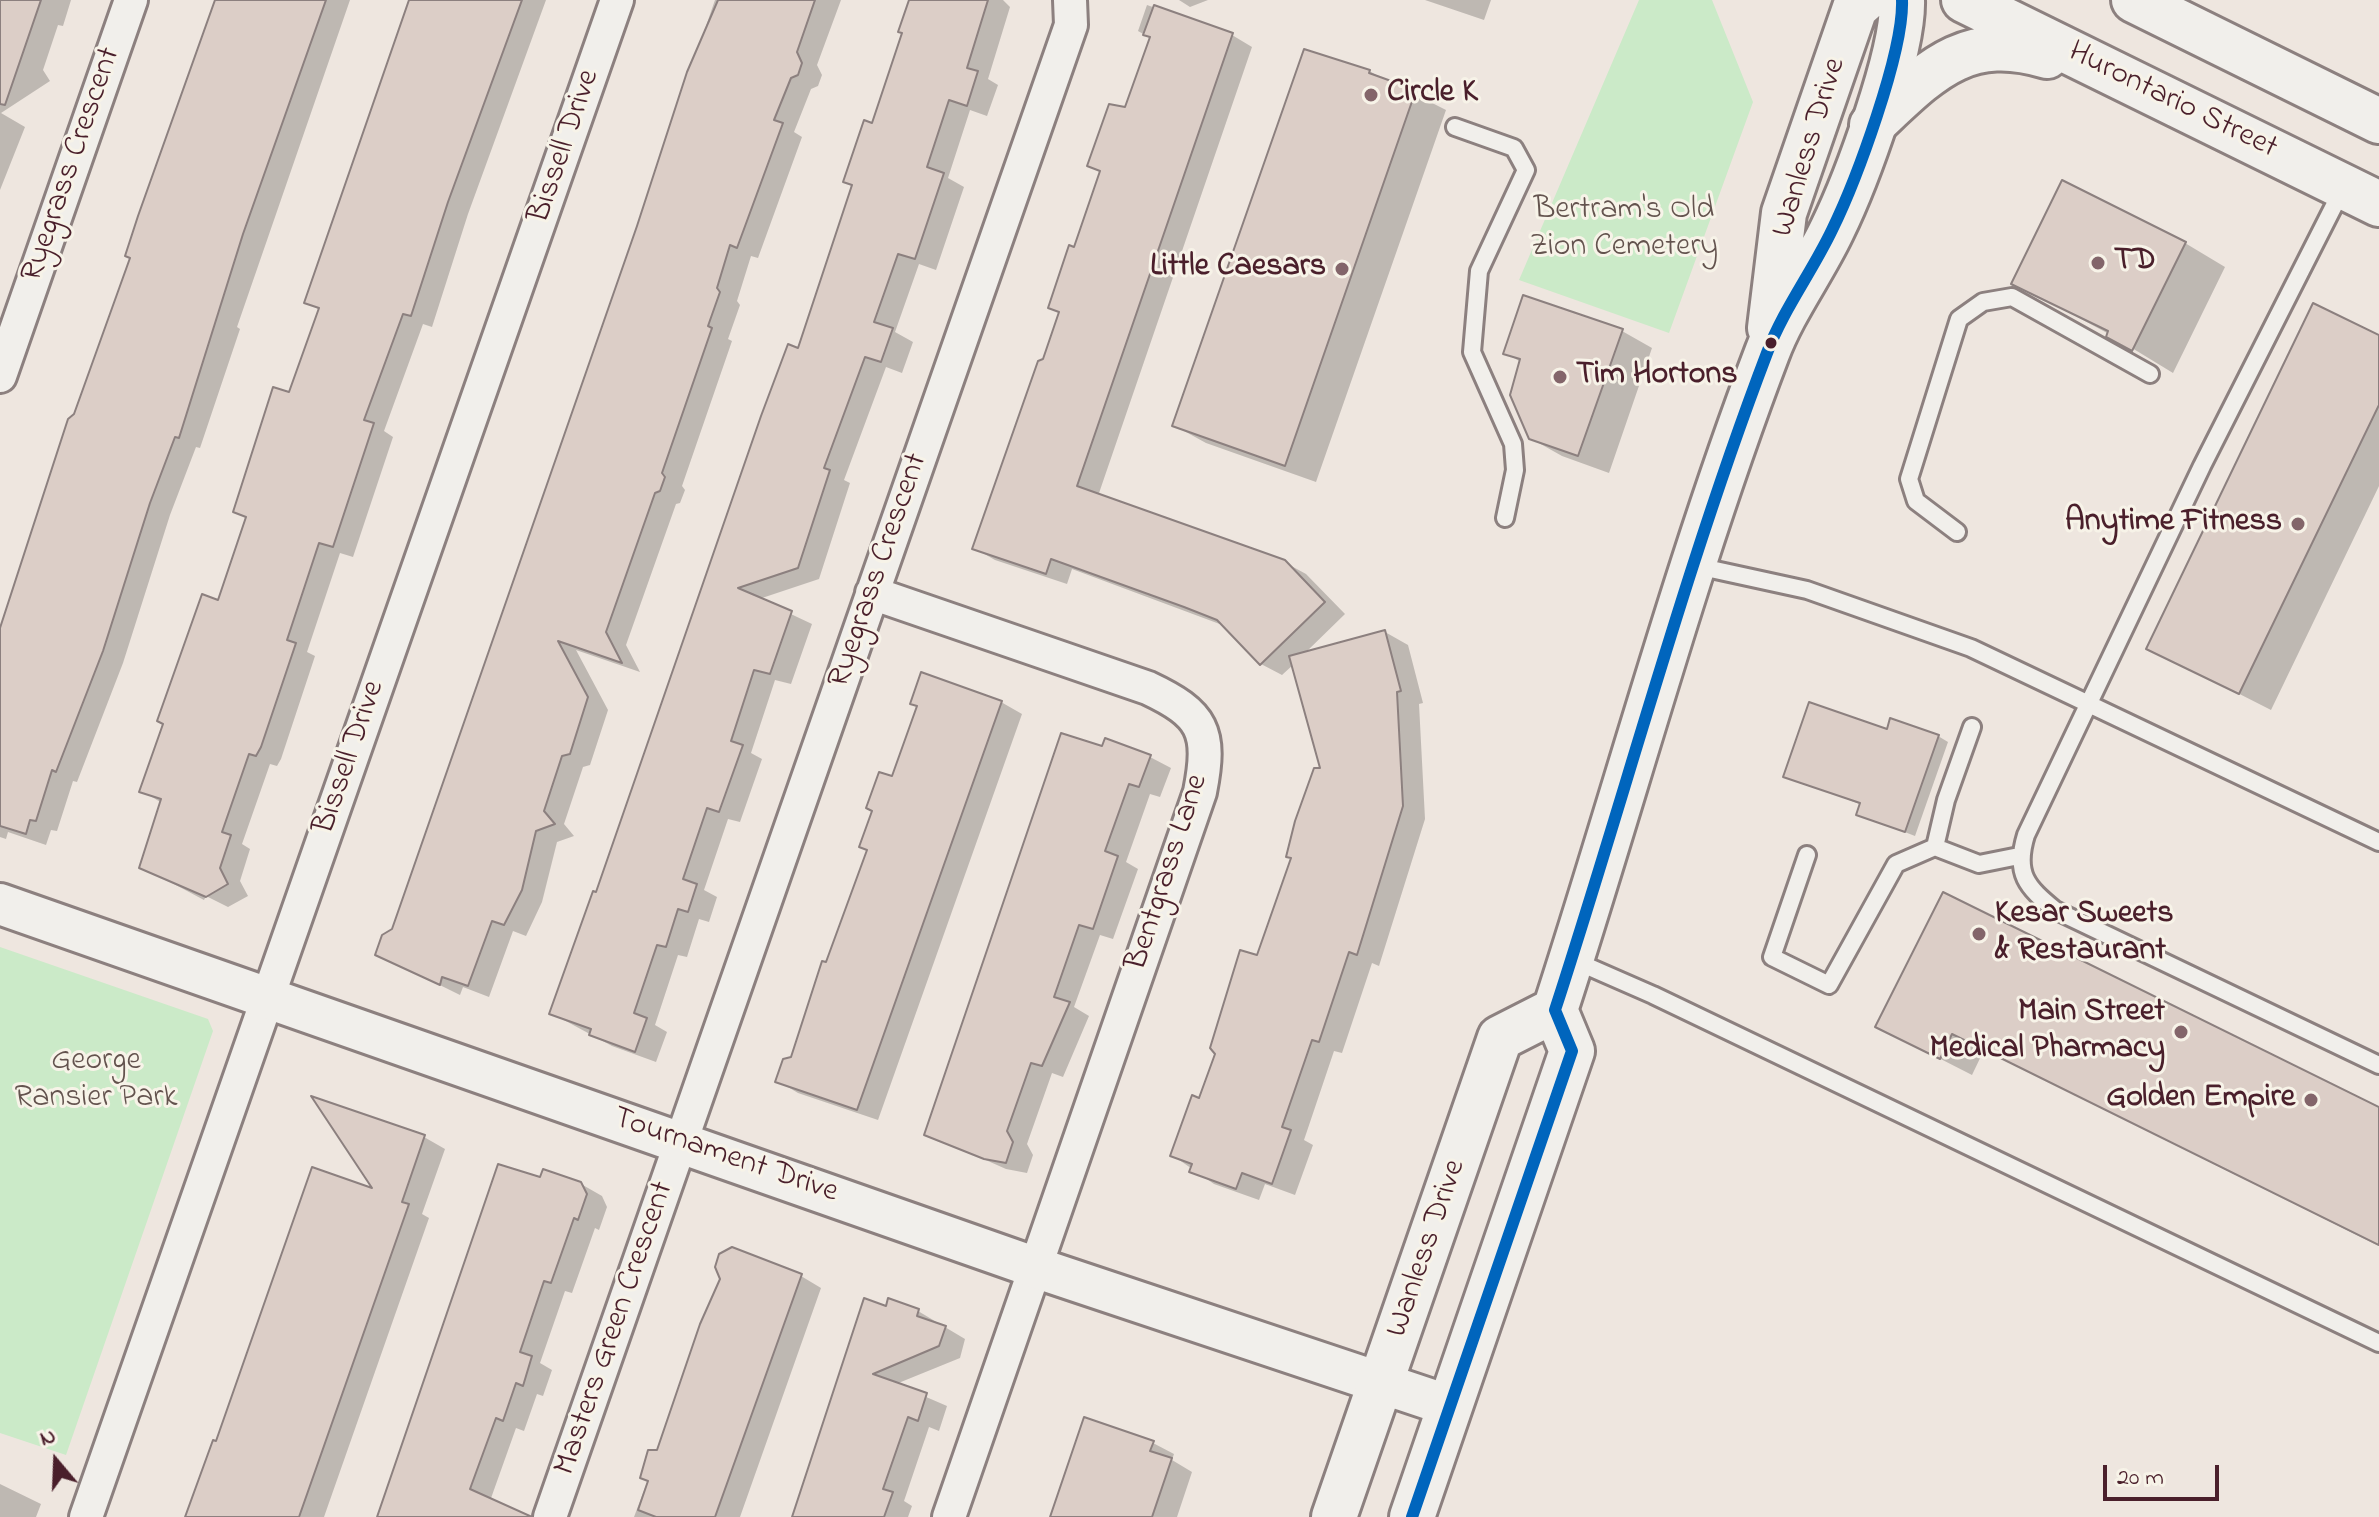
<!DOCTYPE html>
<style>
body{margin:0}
#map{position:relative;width:2379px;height:1517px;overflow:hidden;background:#eee6df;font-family:"Indie Flower",sans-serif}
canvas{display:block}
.north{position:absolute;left:16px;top:1421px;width:80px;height:80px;-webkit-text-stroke:6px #f7f3e8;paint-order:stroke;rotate:341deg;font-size:22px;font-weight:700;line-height:32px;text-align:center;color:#4a1f2b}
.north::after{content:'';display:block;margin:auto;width:28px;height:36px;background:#4a1f2b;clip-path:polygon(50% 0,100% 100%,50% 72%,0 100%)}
.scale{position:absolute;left:2103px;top:1465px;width:116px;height:36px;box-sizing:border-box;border:4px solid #4a1f2b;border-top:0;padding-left:10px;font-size:24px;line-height:28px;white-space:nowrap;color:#4a1f2b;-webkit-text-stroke:6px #f7f3e8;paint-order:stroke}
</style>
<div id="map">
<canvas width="2379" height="1517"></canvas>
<div class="north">N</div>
<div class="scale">20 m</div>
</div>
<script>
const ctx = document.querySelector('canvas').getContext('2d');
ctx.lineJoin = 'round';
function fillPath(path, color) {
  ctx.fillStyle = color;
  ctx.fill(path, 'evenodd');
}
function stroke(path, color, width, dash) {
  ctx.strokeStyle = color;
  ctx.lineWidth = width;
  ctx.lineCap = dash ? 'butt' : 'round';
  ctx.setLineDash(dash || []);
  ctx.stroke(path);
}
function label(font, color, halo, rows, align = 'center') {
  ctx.font = font + ' "Indie Flower",sans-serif';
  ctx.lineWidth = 6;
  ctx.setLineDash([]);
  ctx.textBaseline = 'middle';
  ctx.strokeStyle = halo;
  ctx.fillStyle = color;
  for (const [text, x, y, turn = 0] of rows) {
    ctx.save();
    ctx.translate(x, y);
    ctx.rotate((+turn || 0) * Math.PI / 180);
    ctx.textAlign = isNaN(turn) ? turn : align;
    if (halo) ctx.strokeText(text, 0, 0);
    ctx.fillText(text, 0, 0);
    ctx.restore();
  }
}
const green = new Path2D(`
 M 1639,0 L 1712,0 L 1753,102 L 1669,333 L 1519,280 Z
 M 0,947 L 208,1019 L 213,1031 L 66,1455 L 0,1433 Z`);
const shadow = new Path2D(`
 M 0,0 L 71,0 L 63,26 L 58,25 L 43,70 L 50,81 L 1,113 L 25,127 L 0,190 Z
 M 216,0 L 350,0 L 237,327 L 240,329 L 200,448 L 196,447 L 170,515 L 123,663 L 77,782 L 73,781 L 57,831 L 51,830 L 46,845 L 8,832 L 6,839 L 0,837 L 0,637 L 52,471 L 132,258 Z
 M 411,0 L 546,0 L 468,214 L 432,327 L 423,324 L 384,431 L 393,437 L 353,557 L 340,553 L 307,652 L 315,656 L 281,759 L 277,766 L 270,764 L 242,844 L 250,849 L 240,881 L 248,896 L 228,907 L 206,896 L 204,900 L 142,867 L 162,803 L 142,791 L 220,603 L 247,518 L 236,511 L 290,395 L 320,310 L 306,302 Z
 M 715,0 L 841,0 L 817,65 L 822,75 L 818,86 L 811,89 L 794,132 L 802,137 L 758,258 L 751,256 L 737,301 L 740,305 L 728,339 L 732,341 L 682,486 L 685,490 L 680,503 L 676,504 L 626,645 L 640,672 L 576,650 L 608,710 L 590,765 L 583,767 L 564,824 L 574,836 L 557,842 L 542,902 L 526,936 L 513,931 L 489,997 L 463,987 L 460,995 L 377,954 L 393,930 Z
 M 912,0 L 1003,0 L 1010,7 L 988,79 L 998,85 L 987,116 L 970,110 L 948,178 L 964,187 L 936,270 L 919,264 L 895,332 L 913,342 L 902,373 L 886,367 L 844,480 L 850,483 L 819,579 L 759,599 L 812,624 L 791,684 L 775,680 L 751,753 L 762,759 L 740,822 L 728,819 L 704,890 L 717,897 L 709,922 L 699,919 L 687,957 L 678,955 L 655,1025 L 667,1032 L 656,1062 L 612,1046 L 551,1013 L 800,351 Z
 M 1179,0 L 1208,0 L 1190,7 Z
 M 1425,0 L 1491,0 L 1484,20 Z
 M 1147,5 L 1232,35 L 1252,47 L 1098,496 L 1284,562 L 1306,574 L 1345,614 L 1304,654 L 1385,632 L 1408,645 L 1423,703 L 1419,704 L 1425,819 L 1379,966 L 1372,963 L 1342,1053 L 1334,1051 L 1304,1140 L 1313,1145 L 1295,1195 L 1265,1184 L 1259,1200 L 1214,1184 L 1172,1155 L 1201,1100 L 1258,958 L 1322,770 L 1294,664 L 1282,675 L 1261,664 L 1225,626 L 1072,569 L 1067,584 L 995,560 L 974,548 L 1061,313 L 1051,307 L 1102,172 L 1089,165 L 1126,110 L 1152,39 L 1138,31 Z
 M 1369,71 L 1446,110 L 1316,482 L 1206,443 L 1175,426 Z
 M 2185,243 L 2225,267 L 2173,373 L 2109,334 L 2014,283 Z
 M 1622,331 L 1652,348 L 1609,473 L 1562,456 L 1530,438 L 1521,362 L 1505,353 Z
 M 2379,337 L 2379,486 L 2271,710 L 2149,648 Z
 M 1001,702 L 1022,714 L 878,1120 L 798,1093 L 778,1081 L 792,1059 L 893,779 Z
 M 1888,731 L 1938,736 L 1948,742 L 1915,836 L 1858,814 L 1862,805 L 1786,776 Z
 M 1104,749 L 1150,757 L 1171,768 L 1160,797 L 1150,794 L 1126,862 L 1138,869 L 1113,939 L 1100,935 L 1074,1007 L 1089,1016 L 1063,1077 L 1052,1073 L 1027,1144 L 1033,1155 L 1027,1173 L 1006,1169 L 927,1134 Z
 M 1944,895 L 2379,1109 L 2379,1246 L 1984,1050 L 1972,1075 L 1878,1027 Z
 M 424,1137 L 445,1149 L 422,1214 L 429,1218 L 324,1517 L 188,1517 L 217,1444 L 377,1192 Z
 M 541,1180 L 581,1184 L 602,1196 L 607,1207 L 599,1230 L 595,1228 L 572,1293 L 565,1291 L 540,1363 L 552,1370 L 543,1396 L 537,1394 L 524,1431 L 516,1428 L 490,1501 L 502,1517 L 380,1517 Z
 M 801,1276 L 821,1288 L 740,1517 L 634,1517 L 658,1453 Z
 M 887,1308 L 918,1311 L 965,1339 L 960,1358 L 896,1384 L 947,1406 L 939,1431 L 929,1427 L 904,1501 L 912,1506 L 908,1517 L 794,1517 Z
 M 1153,1443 L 1174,1454 L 1172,1460 L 1192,1472 L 1177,1517 L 1052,1517 Z
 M 0,1484 L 41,1504 L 36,1517 L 0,1517 Z`);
const building = new Path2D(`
 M 0,0 L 41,0 L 5,105 L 0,104 Z
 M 215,0 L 326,0 L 243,234 L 179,438 L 175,437 L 150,503 L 103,651 L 56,772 L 52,770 L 36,821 L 30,820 L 26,834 L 0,826 L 0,628 L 68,419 L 74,414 L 130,258 L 125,256 L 138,216 Z
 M 409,0 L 522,0 L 448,202 L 411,316 L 403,314 L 364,420 L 374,423 L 333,547 L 319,543 L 287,640 L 296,643 L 261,747 L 256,756 L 249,754 L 222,832 L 231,835 L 220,868 L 228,884 L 206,897 L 139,868 L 161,799 L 139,792 L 163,724 L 157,721 L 202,594 L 218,600 L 246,517 L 233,512 L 273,387 L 289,392 L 319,308 L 304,303 Z
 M 718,0 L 815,0 L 797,52 L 802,63 L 798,75 L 791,78 L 774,120 L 783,123 L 737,248 L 730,245 L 717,288 L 720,292 L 708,326 L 712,328 L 662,473 L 665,477 L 660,491 L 655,493 L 606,632 L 622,663 L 558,641 L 588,697 L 570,754 L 562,756 L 544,811 L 555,824 L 536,831 L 522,890 L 504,925 L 492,921 L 468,986 L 442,977 L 440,985 L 375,955 L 382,935 L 392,929 L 637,226 L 687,72 Z
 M 909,0 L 988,0 L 967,68 L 978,71 L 967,106 L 949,100 L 927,167 L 944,173 L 915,259 L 898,254 L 874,322 L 893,328 L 881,362 L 865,357 L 824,468 L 830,470 L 798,568 L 738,588 L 792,611 L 770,674 L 754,670 L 731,741 L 743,745 L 719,812 L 707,808 L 683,879 L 697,884 L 688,912 L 678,909 L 666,947 L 657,945 L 634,1013 L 647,1018 L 635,1052 L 589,1035 L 591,1029 L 549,1014 L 593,891 L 596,892 L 761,416 L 788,344 L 798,348 L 852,185 L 843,182 L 864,120 L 872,123 L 902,33 L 898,32 Z
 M 1154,5 L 1233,33 L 1077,486 L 1285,560 L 1325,602 L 1260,665 L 1217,620 L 1184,607 L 1051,559 L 1046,574 L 972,549 L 1038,361 L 1043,359 L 1059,312 L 1048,308 L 1069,245 L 1074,247 L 1100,171 L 1087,166 L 1109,104 L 1125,107 L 1150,37 L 1143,35 Z
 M 1304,49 L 1370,70 L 1369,73 L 1416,90 L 1285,466 L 1172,426 Z
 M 2062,180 L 2186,242 L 2132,351 L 2106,337 L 2108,331 L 2011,284 Z
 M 1523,295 L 1623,329 L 1578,456 L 1529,439 L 1510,395 L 1520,359 L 1503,354 Z
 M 2313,303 L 2379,335 L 2379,405 L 2239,694 L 2146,649 Z
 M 1385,630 L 1401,691 L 1397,692 L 1403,806 L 1357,955 L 1349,952 L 1319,1042 L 1312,1040 L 1282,1127 L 1291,1130 L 1272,1184 L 1242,1173 L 1236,1189 L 1189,1172 L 1192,1164 L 1170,1156 L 1192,1095 L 1199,1098 L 1215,1054 L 1210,1048 L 1240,950 L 1257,955 L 1291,858 L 1286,857 L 1295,821 L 1314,768 L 1320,768 L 1289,656 Z
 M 921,672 L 1002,701 L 857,1110 L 775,1082 L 783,1059 L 791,1057 L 822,961 L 826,962 L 867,850 L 859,847 L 872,811 L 866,808 L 879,772 L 892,776 L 917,706 L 910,704 Z
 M 1809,702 L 1887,729 L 1890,718 L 1939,735 L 1905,832 L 1856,815 L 1860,803 L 1783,777 Z
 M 1061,733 L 1102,746 L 1105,738 L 1151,755 L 1139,787 L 1129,784 L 1105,851 L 1118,856 L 1093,929 L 1079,925 L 1054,997 L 1070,1002 L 1042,1066 L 1031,1063 L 1007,1131 L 1013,1142 L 1006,1163 L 984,1159 L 924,1135 Z
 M 1943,892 L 2379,1107 L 2379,1245 L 1952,1034 L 1940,1059 L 1875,1027 Z
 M 311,1096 L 425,1135 L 402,1202 L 409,1204 L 299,1517 L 185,1517 L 213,1440 L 216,1441 L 312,1167 L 372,1188 Z
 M 498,1164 L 540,1177 L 543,1169 L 581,1182 L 587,1194 L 578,1220 L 574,1218 L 551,1283 L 544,1281 L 520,1352 L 532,1356 L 523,1386 L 516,1383 L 503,1421 L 496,1418 L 470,1489 L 532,1517 L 377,1517 Z
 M 732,1247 L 802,1274 L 715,1517 L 656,1517 L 638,1510 L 648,1481 L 640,1478 L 648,1450 L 657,1450 L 700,1324 L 720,1279 L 715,1267 L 719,1254 Z
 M 864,1298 L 886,1306 L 888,1298 L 919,1309 L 917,1316 L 946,1326 L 939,1346 L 873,1374 L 927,1393 L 918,1421 L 908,1417 L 883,1489 L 893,1492 L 884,1517 L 792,1517 Z
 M 1084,1417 L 1154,1441 L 1150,1451 L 1172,1458 L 1152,1517 L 1050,1517 Z`);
const service = new Path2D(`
 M 1455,127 L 1514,148 L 1526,170 L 1479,271 L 1472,352 L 1513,444 L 1515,470 L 1505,518
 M 2343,188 L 2202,466 L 2026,835 C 2014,874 2027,887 2055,910 L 2379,1065
 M 1957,532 L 1916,501 L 1909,479 L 1959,319 L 1983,302 L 2012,297 L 2150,374
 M 1697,566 L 1807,590 L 1971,648 L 2379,842
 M 1935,847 L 1946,800 L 1972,727
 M 1807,855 L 1772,957 L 1829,985 L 1896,864 L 1935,847 L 1979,864 L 2019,856
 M 1573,960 L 1653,995 L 2379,1343`);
const minor = new Path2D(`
 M 0,376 L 131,0
 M 872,593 L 1148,688 C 1203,714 1212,731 1200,792 L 949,1517
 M 86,1517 L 617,0
 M 550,1517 L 1071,25 L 1070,0`);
const tertiary = new Path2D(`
 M 0,904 L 1034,1267 L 1450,1406`);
const secondary = new Path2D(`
 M 1770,328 L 1784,213 L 1855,8 L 1864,0
 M 1334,1517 L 1500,1038 L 1555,1010
 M 1412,1517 L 1572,1051 L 1555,1010 C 1626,792 1685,568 1767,353 C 1783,310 1812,272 1832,230 C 1856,181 1904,52 1902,0`);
const primary = new Path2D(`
 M 1964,0 L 2379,204
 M 2134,0 L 2379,121
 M 1872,125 C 1929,72 1964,31 2047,56`);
const bus1 = new Path2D(`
 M 1412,1517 L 1572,1051 L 1555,1010 C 1626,792 1685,568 1767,353 C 1783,310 1812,272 1832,230 C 1856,181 1904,52 1902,0`);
const markers = [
 [1371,95,8,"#83656a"],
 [2098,263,8,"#83656a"],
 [1342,269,8,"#83656a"],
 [1771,343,7,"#4a1f2b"],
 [1560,377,8,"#83656a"],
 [2298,524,8,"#83656a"],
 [1979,934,8,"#83656a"],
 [2181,1032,8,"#83656a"],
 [2311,1100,8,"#83656a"]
];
const poiNames = [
 ["Circle K",1387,95],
 ["TD",2114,263],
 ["Little Caesars",1326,269,"right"],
 ["Tim Hortons",1576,377],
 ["Anytime Fitness",2282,524,"right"],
 ["Kesar Sweets",1995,916],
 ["& Restaurant",1995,953],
 ["Main Street",2165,1014,"right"],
 ["Medical Pharmacy",2165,1051,"right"],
 ["Golden Empire",2295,1100,"right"]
];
const streetNames = [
 ["Hurontario Street",2172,102,26],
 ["Bissell Drive",566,147,-71],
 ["Wanless Drive",1811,148,-73],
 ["Ryegrass Crescent",73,165,-71],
 ["Ryegrass Crescent",880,571,-71],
 ["Bissell Drive",351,758,-71],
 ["Bentgrass Lane",1169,873,-72],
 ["Tournament Drive",725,1157,19],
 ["Wanless Drive",1428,1249,-71],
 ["Masters Green Crescent",616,1329,-71]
];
const parkNames = [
 ["Bertram's Old",1624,212],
 ["Zion Cemetery",1624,249],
 ["George",96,1063],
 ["Ransier Park",96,1100]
];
fillPath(green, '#cbeac8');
fillPath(shadow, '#0003');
fillPath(building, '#dccec7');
stroke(building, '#8c807f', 2);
stroke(service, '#8c807f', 22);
stroke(minor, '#8c807f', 38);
stroke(tertiary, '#8c807f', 46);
stroke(secondary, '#8c807f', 50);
stroke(primary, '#8c807f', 50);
stroke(service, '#f1efeb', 16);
stroke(minor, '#f1efeb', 32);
stroke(tertiary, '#f1efeb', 40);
stroke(secondary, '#f1efeb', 44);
stroke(primary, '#f1efeb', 44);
stroke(bus1, '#0065bd', 12);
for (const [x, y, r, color] of markers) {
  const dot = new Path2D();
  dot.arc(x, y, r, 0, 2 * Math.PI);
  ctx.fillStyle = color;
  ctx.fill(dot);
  stroke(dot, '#f7f3e8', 3);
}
label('bold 32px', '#4a1f2b', '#f7f3e8', poiNames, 'left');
label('32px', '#4a1f2b', '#f7f3e8', streetNames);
label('32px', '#63534e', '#f7f3e8', parkNames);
</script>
